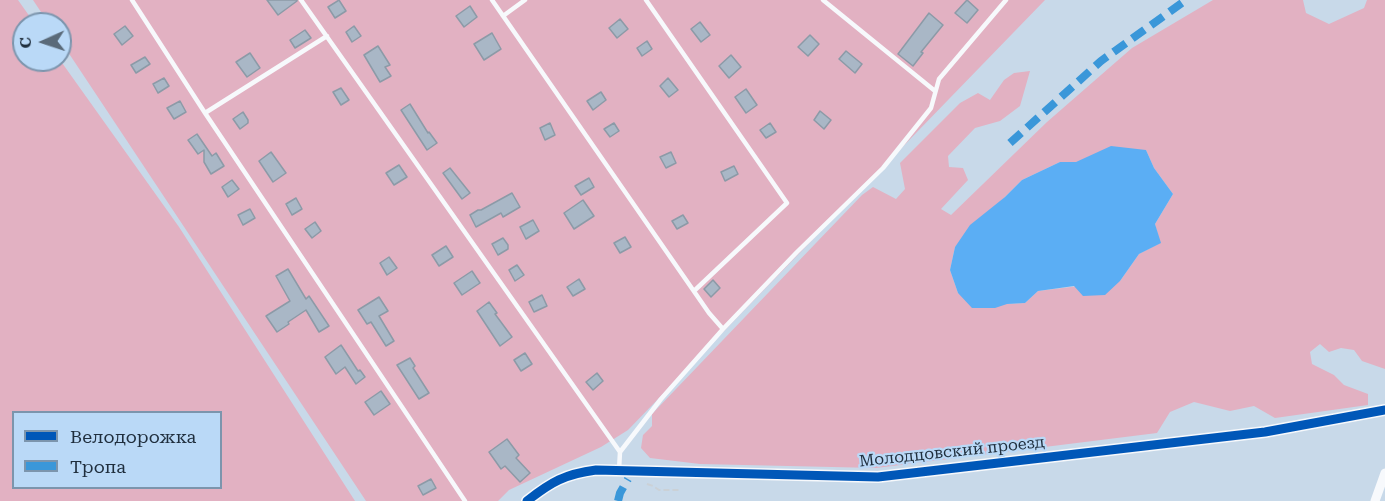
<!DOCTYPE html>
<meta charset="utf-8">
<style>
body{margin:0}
#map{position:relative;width:1385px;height:501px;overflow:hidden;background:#c8d9e9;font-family:"Roboto Serif",serif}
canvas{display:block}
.legend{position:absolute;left:12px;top:411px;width:210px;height:78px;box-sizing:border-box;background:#bad9f7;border:2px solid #7c95ad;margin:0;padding:8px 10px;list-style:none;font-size:18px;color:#1f2e3d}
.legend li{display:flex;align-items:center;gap:12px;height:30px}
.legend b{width:30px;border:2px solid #7c95ad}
.north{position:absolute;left:12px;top:12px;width:60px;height:60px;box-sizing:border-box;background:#bad9f7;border:2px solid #7c95ad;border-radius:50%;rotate:267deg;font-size:16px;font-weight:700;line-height:24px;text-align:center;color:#1f2e3d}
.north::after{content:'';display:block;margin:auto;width:21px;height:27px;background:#5a6a79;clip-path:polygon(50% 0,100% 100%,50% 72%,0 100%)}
</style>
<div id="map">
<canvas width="1385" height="501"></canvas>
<ul class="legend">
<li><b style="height:8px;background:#0057b8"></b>Велодорожка</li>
<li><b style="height:8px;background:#3a97d9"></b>Тропа</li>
</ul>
<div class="north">С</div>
</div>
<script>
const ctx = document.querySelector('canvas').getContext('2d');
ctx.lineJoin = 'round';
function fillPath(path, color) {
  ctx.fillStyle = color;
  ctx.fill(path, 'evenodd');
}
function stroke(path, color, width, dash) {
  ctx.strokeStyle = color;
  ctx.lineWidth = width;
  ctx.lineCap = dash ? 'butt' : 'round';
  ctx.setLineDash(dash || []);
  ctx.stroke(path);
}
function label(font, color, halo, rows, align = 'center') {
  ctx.font = font + ' "Roboto Serif",serif';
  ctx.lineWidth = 4.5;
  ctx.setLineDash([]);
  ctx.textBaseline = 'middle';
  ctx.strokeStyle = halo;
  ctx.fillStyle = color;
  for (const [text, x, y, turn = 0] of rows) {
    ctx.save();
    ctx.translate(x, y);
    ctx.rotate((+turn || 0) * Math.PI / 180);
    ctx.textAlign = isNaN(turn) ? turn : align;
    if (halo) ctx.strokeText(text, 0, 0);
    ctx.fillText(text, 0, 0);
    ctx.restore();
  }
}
const green = new Path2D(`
 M 0,0 L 18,0 L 35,24 L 24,24 L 24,60 L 60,60 L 179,227 L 355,501 L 0,501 ZM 220,412 L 220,488 L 14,488 L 14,412 Z
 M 33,0 L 1045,0 L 628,430 L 601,447 L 509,490 L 498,501 L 366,501 L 60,40 L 60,24 L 49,24 Z
 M 1213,0 L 1303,0 L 1306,13 L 1329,24 L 1364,8 L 1367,0 L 1385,0 L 1385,369 L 1362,361 L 1354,350 L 1341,348 L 1329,352 L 1320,344 L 1310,352 L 1312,364 L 1334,375 L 1344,385 L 1368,394 L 1368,405 L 1275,418 L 1254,406 L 1230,411 L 1194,402 L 1170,412 L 1157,433 L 876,468 L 700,464 L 650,458 L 641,448 L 643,435 L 652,426 L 652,414 L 862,195 L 873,187 L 896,199 L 905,189 L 900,163 L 960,103 L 978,93 L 990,100 L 1004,80 L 1014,73 L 1030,71 L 1020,106 L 1000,121 L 975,128 L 948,156 L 949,167 L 963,168 L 968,180 L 941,209 L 951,215 L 1047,122 L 1132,48 ZM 1146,150 L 1154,168 L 1173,194 L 1155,224 L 1160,243 L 1139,254 L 1120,281 L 1038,291 L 1025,303 L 1007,304 L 958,293 L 950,270 L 955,247 L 1022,180 L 1060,162 L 1076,162 Z`);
const water = new Path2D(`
 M 1111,146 L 1146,150 L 1154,168 L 1173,194 L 1155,224 L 1161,243 L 1139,254 L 1120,281 L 1105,295 L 1083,296 L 1074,286 L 1038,291 L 1025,303 L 1007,304 L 995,308 L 972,308 L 958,293 L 950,270 L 955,247 L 970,225 L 1005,197 L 1022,180 L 1060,162 L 1076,162 Z`);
const building = new Path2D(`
 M 267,0 L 297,0 L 297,1 L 278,15 Z
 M 339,0 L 346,11 L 335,18 L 328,7 Z
 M 967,0 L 978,10 L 967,23 L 955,13 Z
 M 470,6 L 477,17 L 464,27 L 456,16 Z
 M 929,13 L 943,25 L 921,52 L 923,53 L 913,66 L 898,54 Z
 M 620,19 L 628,29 L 617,38 L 609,28 Z
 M 700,22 L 710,35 L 701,42 L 691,29 Z
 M 125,26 L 133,36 L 122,45 L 114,34 Z
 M 354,26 L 361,36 L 352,42 L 346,32 Z
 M 305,30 L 311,38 L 295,48 L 290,40 Z
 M 492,33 L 501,49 L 484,60 L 474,44 Z
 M 810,35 L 819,44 L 808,56 L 798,47 Z
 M 647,41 L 652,49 L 642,56 L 637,48 Z
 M 378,46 L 390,65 L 385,67 L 391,76 L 380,82 L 364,55 Z
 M 846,51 L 862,64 L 855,73 L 839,59 Z
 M 250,53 L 260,68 L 247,77 L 236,62 Z
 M 731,55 L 741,67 L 729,78 L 719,66 Z
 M 145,57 L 150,64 L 136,73 L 131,65 Z
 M 164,78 L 169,86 L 158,93 L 153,84 Z
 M 668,78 L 678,90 L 669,97 L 660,86 Z
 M 341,88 L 349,100 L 341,105 L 333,92 Z
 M 746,89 L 757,105 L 746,113 L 735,97 Z
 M 601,92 L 606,100 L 593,110 L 587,101 Z
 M 180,101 L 186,112 L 174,119 L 167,108 Z
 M 410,104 L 428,133 L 429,132 L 437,143 L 427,150 L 401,110 Z
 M 820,111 L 831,120 L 824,129 L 814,120 Z
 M 243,112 L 248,120 L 248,123 L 240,129 L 233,119 Z
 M 550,123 L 555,135 L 545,140 L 540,128 Z
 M 614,123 L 619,131 L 610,137 L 604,129 Z
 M 770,123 L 776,132 L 766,138 L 760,130 Z
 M 197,134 L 212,156 L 216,153 L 224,166 L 211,174 L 204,162 L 204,150 L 198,154 L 188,140 Z
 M 271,152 L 286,173 L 273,182 L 259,161 Z
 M 671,152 L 676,163 L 666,168 L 660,157 Z
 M 399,165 L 407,177 L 394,185 L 386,173 Z
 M 734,166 L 738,174 L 725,181 L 721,172 Z
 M 450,168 L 470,193 L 462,199 L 443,173 Z
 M 589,178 L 594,187 L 581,195 L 575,186 Z
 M 232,180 L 239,189 L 228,197 L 222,187 Z
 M 512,193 L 520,207 L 503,217 L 501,213 L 476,227 L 470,215 L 478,210 L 481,210 Z
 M 296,198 L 302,209 L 292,215 L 286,204 Z
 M 583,200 L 594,216 L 574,229 L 564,213 Z
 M 250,209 L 255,218 L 243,225 L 238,215 Z
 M 683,215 L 688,223 L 677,229 L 672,221 Z
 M 533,220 L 539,231 L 526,239 L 520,227 Z
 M 315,222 L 321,231 L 312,238 L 305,229 Z
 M 625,237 L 631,247 L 620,253 L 614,243 Z
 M 503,238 L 508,245 L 508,249 L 498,255 L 492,244 Z
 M 446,246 L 453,257 L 439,266 L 432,255 Z
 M 389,257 L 397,268 L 387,275 L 380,263 Z
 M 517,265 L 524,275 L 515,281 L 509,270 Z
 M 288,269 L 306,299 L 309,296 L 329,326 L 319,332 L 306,310 L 288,322 L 289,324 L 277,332 L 266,316 L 290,301 L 276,276 Z
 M 472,271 L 480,283 L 462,295 L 454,283 Z
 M 579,279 L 585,289 L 573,296 L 567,287 Z
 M 713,280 L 720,288 L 711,297 L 704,289 Z
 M 542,295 L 547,306 L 534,312 L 529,302 Z
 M 379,297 L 388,311 L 379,316 L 394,341 L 386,346 L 371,322 L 367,324 L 358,310 Z
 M 489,302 L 497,313 L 495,314 L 512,337 L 500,346 L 477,311 Z
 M 341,345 L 358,371 L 360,370 L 365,377 L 356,384 L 345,367 L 336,374 L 325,357 Z
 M 525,353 L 532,364 L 521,371 L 514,360 Z
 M 410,358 L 415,366 L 413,368 L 429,393 L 419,399 L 397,365 Z
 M 597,373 L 603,381 L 593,390 L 586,382 Z
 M 381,391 L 390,404 L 374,415 L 365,402 Z
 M 507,439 L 519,455 L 516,458 L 530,473 L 520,482 L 505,466 L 501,469 L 489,452 Z
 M 431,479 L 436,488 L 423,495 L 418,486 Z`);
const path = new Path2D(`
 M 647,484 L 653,486 L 659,490 L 681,490`);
const service = new Path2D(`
 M 132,0 L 205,113 L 465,501
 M 301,0 L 620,452
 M 492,0 L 709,313 L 723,329 L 661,399 L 620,452 L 619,470
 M 646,0 L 787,203 L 694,291
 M 823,0 L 935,91
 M 503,16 L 525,0
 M 205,113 L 327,36
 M 723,329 L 797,252 L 883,168 L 931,108 L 939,79 L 1006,0`);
const minor = new Path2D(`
 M 1375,501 L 1385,473`);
const tertiary = new Path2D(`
 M 527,501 C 551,482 565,474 596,470 L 878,477 L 1265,432 L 1385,410`);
const quiet = new Path2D(`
 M 1010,143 L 1101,61 L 1186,0
 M 618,501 L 620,493 L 628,479`);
const cycleway = new Path2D(`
 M 527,501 C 551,482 565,474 596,470 L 878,477 L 1265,432 L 1385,410`);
const streetNames = [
 ["Молодцовский проезд",952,452,-6]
];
fillPath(green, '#e2b1c2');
fillPath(water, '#5baef4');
fillPath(building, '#a9b7c6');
stroke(building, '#8c9aa7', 1.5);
stroke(path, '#cbd1d6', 2, [6, 3]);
stroke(service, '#f7f9fc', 4.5);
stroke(minor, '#f7f9fc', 9);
stroke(tertiary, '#f7f9fc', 12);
stroke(quiet, '#3a97d9', 8, [15, 8]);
stroke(cycleway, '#0057b8', 9);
label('16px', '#1f2e3d', '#bad9f7', streetNames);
</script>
